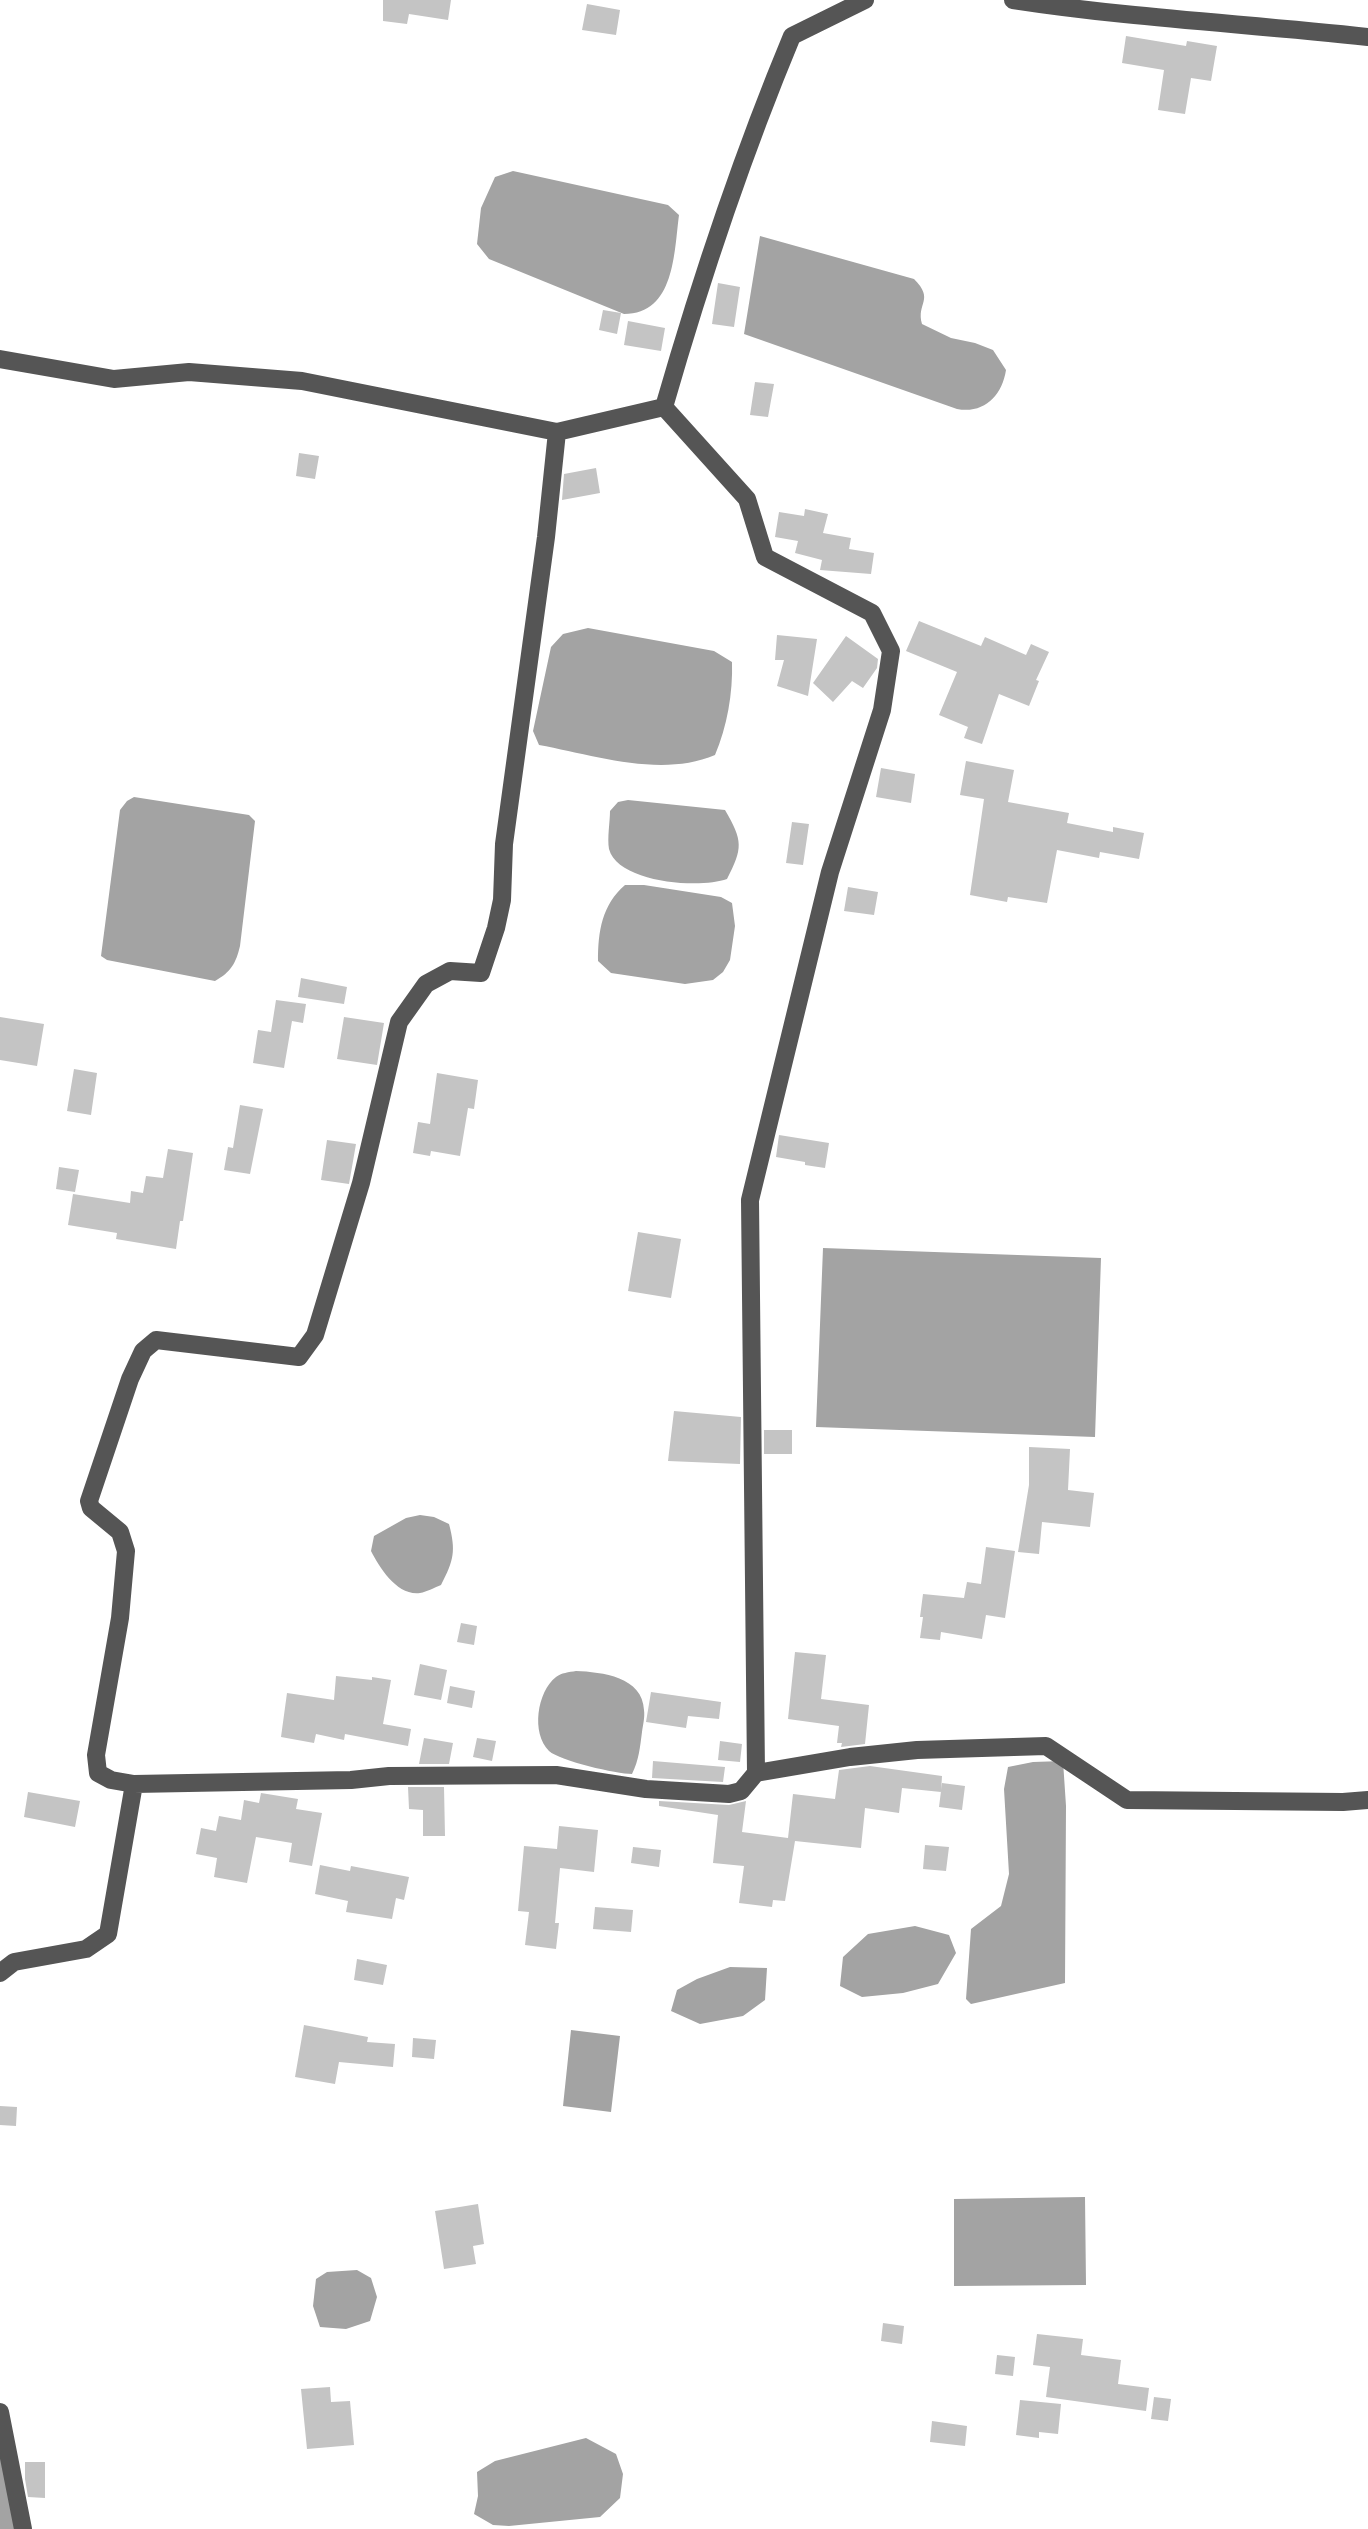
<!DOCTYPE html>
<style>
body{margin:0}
canvas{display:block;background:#fff}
</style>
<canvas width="1368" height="2529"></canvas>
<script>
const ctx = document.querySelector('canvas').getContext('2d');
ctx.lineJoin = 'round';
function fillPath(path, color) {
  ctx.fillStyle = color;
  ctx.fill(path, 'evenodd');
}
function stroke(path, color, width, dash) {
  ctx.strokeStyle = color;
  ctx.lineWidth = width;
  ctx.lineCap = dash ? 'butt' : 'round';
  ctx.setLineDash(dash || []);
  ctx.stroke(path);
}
const water = new Path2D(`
 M 513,171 L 668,205 L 679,215 C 674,252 675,314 624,314 L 489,259 L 477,244 L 481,208 L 495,177 Z
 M 760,236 L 914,279 C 935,300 916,303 922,324 L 951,338 L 975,343 L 993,350 L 1006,370 C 1002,396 984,414 957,409 L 744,334 Z
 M 588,628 L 714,651 L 732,662 C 733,693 727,727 715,755 C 661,778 594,755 539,745 L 533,731 L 551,647 L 563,634 Z
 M 134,797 L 249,815 L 255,821 L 240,946 C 236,963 231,972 215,981 L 107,960 L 101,956 L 120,810 L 127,801 Z
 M 628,800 L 725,810 C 743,841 743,848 727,879 C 700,889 618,883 609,849 C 607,838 610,822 610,811 L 618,802 Z
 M 625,885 L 644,885 L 721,897 L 732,903 L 735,926 L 730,960 L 723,972 L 713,980 L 685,984 L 611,973 L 598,961 C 598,931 602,905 625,885 Z
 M 823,1248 L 1101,1258 L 1095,1437 L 816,1427 Z
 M 420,1515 L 434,1517 L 449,1524 C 456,1551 454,1560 441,1585 C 435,1587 427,1592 420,1593 C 397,1596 380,1568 371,1551 L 374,1536 L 406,1518 Z
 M 576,1671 C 602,1672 643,1677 644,1710 C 645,1717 643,1725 642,1732 C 640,1747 639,1760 632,1774 C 617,1774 560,1761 549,1751 C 531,1733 537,1692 556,1677 C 561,1673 569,1672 576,1671 Z
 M 1063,1761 L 1066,1806 L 1065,1983 L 971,2004 L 966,1999 L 971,1929 L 1001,1906 L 1009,1874 L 1004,1789 L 1008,1767 L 1033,1762 Z
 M 915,1926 L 949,1935 L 956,1953 L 938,1984 L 903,1993 L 862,1997 L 840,1986 L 843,1957 L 868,1934 Z
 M 730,1967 L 767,1968 L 765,2000 L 743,2016 L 700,2024 L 671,2011 L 677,1990 L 697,1979 Z
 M 571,2030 L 620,2036 L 611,2112 L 563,2106 Z
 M 1085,2197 L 1086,2285 L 954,2286 L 954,2199 Z
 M 357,2270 L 371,2278 L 377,2297 L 370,2321 L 346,2329 L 320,2327 L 313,2306 L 316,2279 L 327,2272 Z
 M 0,2437 L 20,2529 L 0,2529 Z
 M 586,2438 L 616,2454 L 623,2474 L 620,2498 L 600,2517 L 509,2526 L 493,2525 L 474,2514 L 478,2496 L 477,2472 L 495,2461 Z`);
const building = new Path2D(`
 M 383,0 L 451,0 L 448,20 L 409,14 L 407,24 L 383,21 Z
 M 587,4 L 620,10 L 616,35 L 582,30 Z
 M 1126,36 L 1186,46 L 1187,41 L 1217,46 L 1211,81 L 1191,78 L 1185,114 L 1158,110 L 1164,70 L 1122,63 Z
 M 718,283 L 740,287 L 734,327 L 712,324 Z
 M 603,310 L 621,313 L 617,334 L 599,330 Z
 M 628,321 L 665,328 L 661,351 L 624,345 Z
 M 755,382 L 774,384 L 768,417 L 750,415 Z
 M 299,453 L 319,456 L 315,479 L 296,476 Z
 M 596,468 L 600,493 L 562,500 L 564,474 Z
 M 805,509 L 828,514 L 823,533 L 851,538 L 849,549 L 874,553 L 871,574 L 820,570 L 822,560 L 795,553 L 798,541 L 775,537 L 779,512 L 804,516 Z
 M 919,621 L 981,646 L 985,637 L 1026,655 L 1031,644 L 1049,652 L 1036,680 L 1039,681 L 1029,706 L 999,694 L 982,744 L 964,738 L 968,727 L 939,715 L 957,672 L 906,651 Z
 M 777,635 L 817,639 L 808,696 L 777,686 L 784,660 L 775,660 Z
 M 846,636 L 878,659 L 877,668 L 863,688 L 852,681 L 833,702 L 813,683 Z
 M 966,761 L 1014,770 L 1008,802 L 1069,813 L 1067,823 L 1113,832 L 1113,827 L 1144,833 L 1139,859 L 1100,852 L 1099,858 L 1057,850 L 1047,903 L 1008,897 L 1007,902 L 970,895 L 984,799 L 960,795 Z
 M 881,768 L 915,774 L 911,803 L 876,797 Z
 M 792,822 L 809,824 L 803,865 L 786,863 Z
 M 848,887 L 878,892 L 874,915 L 844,911 Z
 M 301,978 L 347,987 L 344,1004 L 298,997 Z
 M 276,1000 L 306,1004 L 303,1023 L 292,1021 L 284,1068 L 253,1063 L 258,1030 L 271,1032 Z
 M 0,1017 L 44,1024 L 37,1066 L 0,1060 Z
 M 344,1017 L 384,1023 L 377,1065 L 337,1059 Z
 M 74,1069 L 97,1073 L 91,1115 L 67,1111 Z
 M 437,1073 L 478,1080 L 474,1109 L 468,1108 L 460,1156 L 431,1151 L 430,1156 L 413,1153 L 418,1122 L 430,1124 Z
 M 240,1105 L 263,1109 L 250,1174 L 224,1170 L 228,1147 L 233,1148 Z
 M 779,1135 L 829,1143 L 825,1168 L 805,1165 L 805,1162 L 776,1157 Z
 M 327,1140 L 356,1144 L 349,1184 L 321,1180 Z
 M 168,1149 L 193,1153 L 183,1221 L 180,1221 L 176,1249 L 116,1239 L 117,1233 L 68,1225 L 73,1194 L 130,1203 L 131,1191 L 143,1193 L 146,1176 L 163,1178 Z
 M 59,1167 L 79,1170 L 75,1192 L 56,1189 Z
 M 638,1232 L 681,1239 L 671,1298 L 628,1291 Z
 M 674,1411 L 741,1417 L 740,1464 L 668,1461 Z
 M 764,1430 L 792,1430 L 792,1454 L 764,1454 Z
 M 1029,1447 L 1070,1449 L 1068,1490 L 1094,1493 L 1090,1527 L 1042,1522 L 1039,1554 L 1018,1552 L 1029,1485 Z
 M 986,1547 L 1015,1551 L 1005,1618 L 986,1615 L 982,1639 L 941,1632 L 940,1640 L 920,1638 L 923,1617 L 920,1617 L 923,1594 L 964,1598 L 967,1582 L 981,1584 Z
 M 461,1623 L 477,1626 L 474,1645 L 457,1642 Z
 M 795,1652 L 826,1655 L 821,1699 L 869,1705 L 865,1744 L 841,1747 L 842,1743 L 837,1743 L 839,1726 L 788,1719 Z
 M 420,1664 L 447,1670 L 441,1700 L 414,1695 Z
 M 336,1676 L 372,1680 L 372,1677 L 391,1680 L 383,1724 L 411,1729 L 408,1746 L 345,1734 L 344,1740 L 316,1734 L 314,1743 L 281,1737 L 287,1693 L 334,1700 Z
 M 450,1686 L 475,1691 L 472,1708 L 447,1703 Z
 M 651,1692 L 721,1702 L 719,1719 L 688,1716 L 686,1728 L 646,1722 Z
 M 424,1738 L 453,1743 L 449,1764 L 419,1764 Z
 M 477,1738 L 496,1741 L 492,1761 L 473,1757 Z
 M 720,1741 L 742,1744 L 740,1762 L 718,1760 Z
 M 653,1761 L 725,1767 L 723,1782 L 652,1778 Z
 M 870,1766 L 942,1776 L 941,1792 L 902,1788 L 899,1813 L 865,1808 L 861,1848 L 795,1841 L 785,1901 L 773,1900 L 772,1907 L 739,1903 L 744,1866 L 713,1863 L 718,1815 L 659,1806 L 659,1801 L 729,1805 L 746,1801 L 742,1832 L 788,1838 L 793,1794 L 835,1799 L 839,1770 Z
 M 942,1783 L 965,1786 L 962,1810 L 939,1807 Z
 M 408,1787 L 444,1787 L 445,1836 L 423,1836 L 423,1810 L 409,1809 Z
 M 28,1792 L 80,1801 L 75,1827 L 24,1817 Z
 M 261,1793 L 298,1799 L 296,1809 L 322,1813 L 312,1866 L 289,1862 L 292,1843 L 256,1837 L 247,1883 L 214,1877 L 217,1858 L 196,1854 L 201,1828 L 216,1831 L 219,1816 L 241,1820 L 244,1800 L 259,1803 Z
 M 559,1826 L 598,1830 L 594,1872 L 560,1868 L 555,1923 L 559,1923 L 556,1949 L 525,1945 L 529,1912 L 518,1911 L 524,1846 L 557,1849 Z
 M 925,1845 L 949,1847 L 946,1871 L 923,1869 Z
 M 633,1847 L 661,1850 L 659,1867 L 631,1863 Z
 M 320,1865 L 350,1871 L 351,1866 L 409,1877 L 404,1900 L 396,1898 L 392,1919 L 346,1912 L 348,1901 L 315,1894 Z
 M 595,1907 L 633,1910 L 631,1932 L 593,1929 Z
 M 357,1959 L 387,1965 L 383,1985 L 354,1980 Z
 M 304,2025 L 368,2037 L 367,2042 L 395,2044 L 393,2067 L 339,2062 L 335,2084 L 295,2077 Z
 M 413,2038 L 436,2040 L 434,2059 L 412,2057 Z
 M 0,2106 L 17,2107 L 16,2126 L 0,2125 Z
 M 478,2204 L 484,2244 L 473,2246 L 476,2264 L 444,2269 L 435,2211 Z
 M 883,2323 L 904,2326 L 902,2344 L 881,2341 Z
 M 1037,2334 L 1083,2339 L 1081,2355 L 1121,2360 L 1118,2384 L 1149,2388 L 1146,2411 L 1046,2397 L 1050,2367 L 1033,2365 Z
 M 997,2355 L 1015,2357 L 1013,2376 L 995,2374 Z
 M 330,2387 L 331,2402 L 350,2401 L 354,2445 L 307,2449 L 301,2389 Z
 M 1154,2397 L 1171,2399 L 1168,2421 L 1151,2419 Z
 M 1020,2400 L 1061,2404 L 1058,2434 L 1039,2432 L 1039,2438 L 1016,2435 Z
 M 932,2421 L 967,2426 L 965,2446 L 930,2442 Z
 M 25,2462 L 45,2462 L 45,2498 L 28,2497 L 25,2479 Z`);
const minor = new Path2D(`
 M 1013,0 C 1130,18 1250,24 1368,37
 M 0,359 L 114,379 L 189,372 L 302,381 L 557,432 L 664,407 C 700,282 742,156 792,36 L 865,0
 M 664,407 L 747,499 L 765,557 L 872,613 L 891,651 L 882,710 L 830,872 L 750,1200 L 756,1773
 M 134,1784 L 351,1780 L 389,1776 L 556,1775 L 646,1789 L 729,1794 L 741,1791 L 756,1773 L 850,1757 L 917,1750 L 1046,1746 L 1127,1800 L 1343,1802 L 1368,1800
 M 0,1973 L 14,1962 L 86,1949 L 108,1934 L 134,1784 L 111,1780 L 98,1773 L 96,1755 L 120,1618 L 126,1551 L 120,1532 L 91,1508 L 89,1501 L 130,1379 L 143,1351 L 156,1340 L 299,1357 L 315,1335 L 361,1183 L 399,1022 L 426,984 L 450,971 L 481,973 L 496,928 L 502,900 L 504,844 L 546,537 L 557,432
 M 0,2412 L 23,2529`);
fillPath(water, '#a3a3a3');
fillPath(building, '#c4c4c4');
stroke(minor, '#555', 18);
</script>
